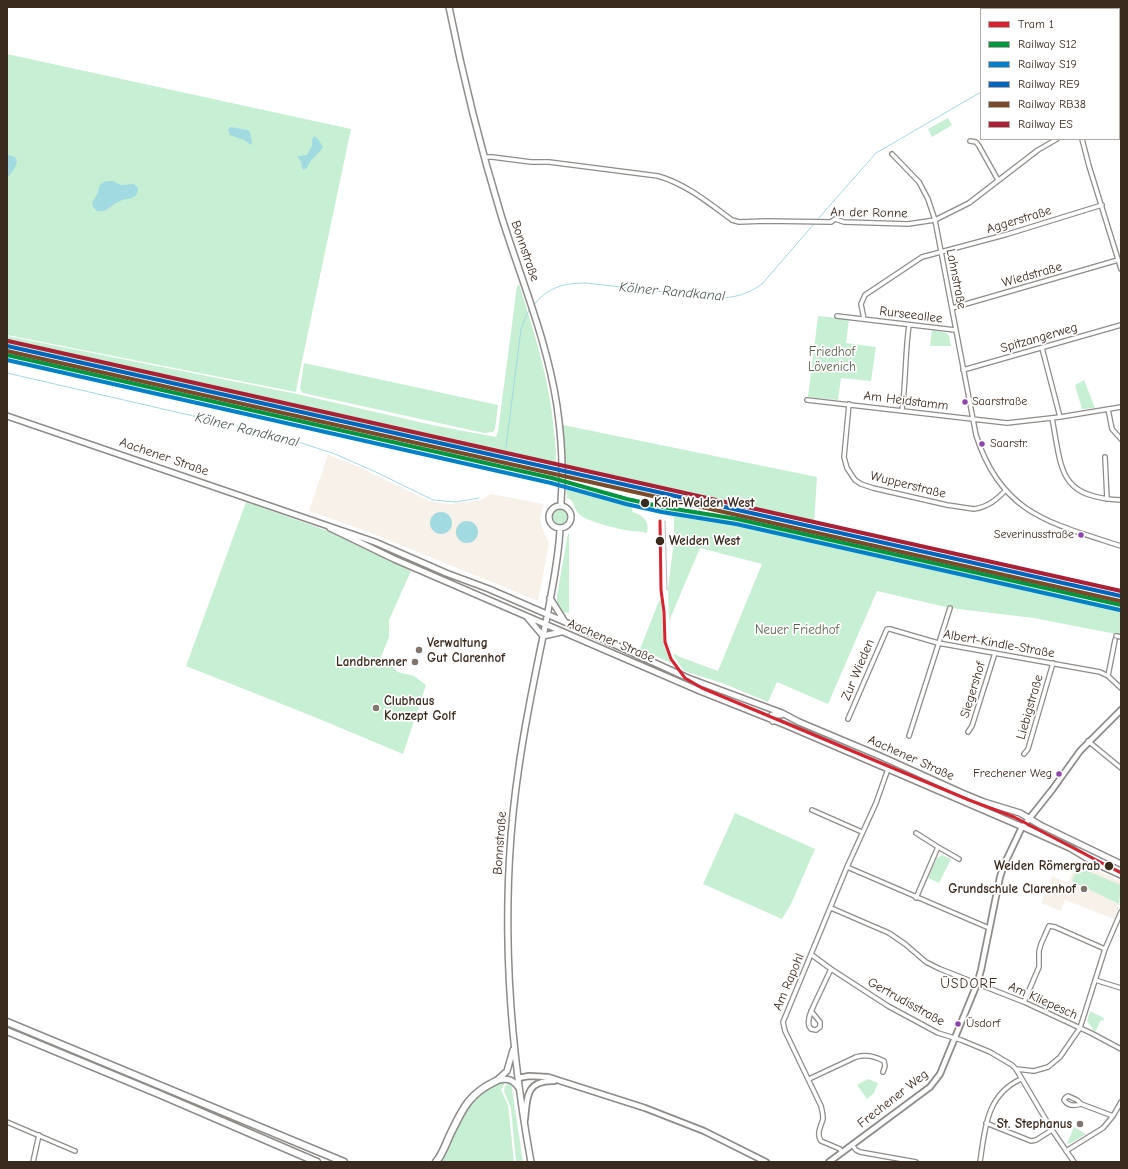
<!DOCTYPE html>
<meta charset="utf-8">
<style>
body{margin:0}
#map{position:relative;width:1128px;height:1169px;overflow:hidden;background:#fff;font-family:"Comic Neue",sans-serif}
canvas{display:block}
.frame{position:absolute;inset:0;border:8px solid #3b2a1e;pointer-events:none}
.legend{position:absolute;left:980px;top:8px;width:140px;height:132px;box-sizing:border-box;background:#fff;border:1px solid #b1aaa5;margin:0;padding:5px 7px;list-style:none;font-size:12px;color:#3b2a1e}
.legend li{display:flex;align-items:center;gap:8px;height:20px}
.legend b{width:20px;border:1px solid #b1aaa5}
</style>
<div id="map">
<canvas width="1128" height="1169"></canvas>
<div class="frame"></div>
<ul class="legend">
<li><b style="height:5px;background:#d52330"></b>Tram 1</li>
<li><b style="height:5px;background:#009640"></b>Railway S12</li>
<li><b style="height:5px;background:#0080c8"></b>Railway S19</li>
<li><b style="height:5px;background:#0065bd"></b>Railway RE9</li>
<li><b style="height:5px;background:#7a4b2a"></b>Railway RB38</li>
<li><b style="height:5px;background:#aa2135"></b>Railway ES</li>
</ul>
</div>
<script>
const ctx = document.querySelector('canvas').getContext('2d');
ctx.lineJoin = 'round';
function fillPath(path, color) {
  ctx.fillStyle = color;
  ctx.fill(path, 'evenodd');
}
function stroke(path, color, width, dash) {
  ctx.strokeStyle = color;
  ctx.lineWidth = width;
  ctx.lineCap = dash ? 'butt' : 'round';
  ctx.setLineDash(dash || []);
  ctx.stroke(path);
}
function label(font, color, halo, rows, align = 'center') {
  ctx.font = font + ' "Comic Neue",sans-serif';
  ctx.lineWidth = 3.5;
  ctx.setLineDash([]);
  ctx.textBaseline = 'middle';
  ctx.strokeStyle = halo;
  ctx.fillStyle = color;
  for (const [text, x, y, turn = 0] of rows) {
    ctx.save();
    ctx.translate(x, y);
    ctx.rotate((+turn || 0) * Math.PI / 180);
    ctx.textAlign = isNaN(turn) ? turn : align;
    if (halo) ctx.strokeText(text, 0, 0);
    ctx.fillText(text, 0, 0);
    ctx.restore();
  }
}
const built = new Path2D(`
 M 328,455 L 357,466 L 429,501 L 449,504 L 481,500 L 491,494 L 544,504 L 540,518 L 542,528 L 549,543 L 538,601 L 366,531 L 309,511 Z
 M 1077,862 L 1121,881 L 1121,895 L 1119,901 L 1120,901 L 1119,904 L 1120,904 L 1114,919 L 1065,900 L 1061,911 L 1041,903 L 1052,876 L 1068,883 Z`);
const green = new Path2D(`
 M 7,54 L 351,129 L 298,380 L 296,392 L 7,335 Z
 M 948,118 L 952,125 L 932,137 L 928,129 Z
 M 519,284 C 534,332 550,381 554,431 C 555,443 557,454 555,465 L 483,451 L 7,345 L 7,336 L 297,394 L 432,425 L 496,437 L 498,431 L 517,286 Z
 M 818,316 L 849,319 L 846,343 L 876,347 L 871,381 L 841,378 L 838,400 L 808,397 Z
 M 932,330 L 947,333 L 949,336 L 951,346 L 930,346 Z
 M 304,363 L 498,405 L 495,429 L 493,432 L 484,433 L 303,393 L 300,389 Z
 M 1084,380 L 1095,408 L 1082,409 L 1075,385 Z
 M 563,425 L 817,477 L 814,524 L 565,468 Z
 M 566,485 L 633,503 L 632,512 C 643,515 650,521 647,533 C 641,531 637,532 632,531 C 621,530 585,521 579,514 C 575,510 574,504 571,500 L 567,498 Z
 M 246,502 L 325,530 L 411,571 L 389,620 L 389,637 L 381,657 L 398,672 L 414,676 L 426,685 L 403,754 L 312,716 L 186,666 Z
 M 646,505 L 745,523 L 815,538 L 819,541 L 822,539 L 1121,608 L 1121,635 L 1034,618 L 950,608 L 877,591 L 828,704 L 777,682 L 768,702 L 725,684 L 684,671 L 673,655 L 675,654 L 680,657 L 718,671 L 762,564 L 700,548 L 669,621 L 668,588 L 674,541 L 674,517 L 652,512 Z
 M553 517a7 7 0 1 1 14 0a7 7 0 1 1-14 0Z
 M 569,532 L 569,613 L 561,612 L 557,604 L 557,596 L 567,538 Z
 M 659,601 L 661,601 L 664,645 L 671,663 L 640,649 Z
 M 735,813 L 815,849 L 791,904 L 782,919 L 703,884 Z
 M 942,855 L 951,859 L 939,883 L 928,878 L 937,858 Z
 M 1078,867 L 1121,885 L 1119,904 L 1072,881 Z
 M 1090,1011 L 1104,1018 L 1103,1021 L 1101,1020 L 1095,1032 L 1087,1021 Z
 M 868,1079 L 878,1083 L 874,1093 L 867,1099 L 857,1085 Z
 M 506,1081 L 501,1090 L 508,1105 L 514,1162 L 438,1162 L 461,1116 L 478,1094 L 497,1083 Z
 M 510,1082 L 511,1082 L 523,1162 L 516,1162 L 511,1108 L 504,1091 L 505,1086 Z
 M 1074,1127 L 1086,1134 L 1071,1143 L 1067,1144 Z`);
const water = new Path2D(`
 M 230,127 L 248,130 L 250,132 L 252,143 L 251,145 L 244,140 L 230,135 L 228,130 Z
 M 314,136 L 318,139 L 323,147 C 317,156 311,158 307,168 L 303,170 L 301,162 L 298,157 L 298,156 L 307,155 L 312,146 L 312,140 Z
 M 7,155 C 25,156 14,171 7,178 Z
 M 108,181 L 113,181 L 121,185 L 134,184 L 138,188 L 137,194 C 133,200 126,198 120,201 C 111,204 108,213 97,211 L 93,207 L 92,202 C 94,199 97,196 98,192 C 100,185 100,182 108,181 Z
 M430 523a11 11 0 1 1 22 0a11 11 0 1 1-22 0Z
 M456 532a11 11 0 1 1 22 0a11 11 0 1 1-22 0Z`);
const stream = new Path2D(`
 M 1119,12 L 1121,11
 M 817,220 L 876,153 L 981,92
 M 534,305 C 547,287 565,283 586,283 L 717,298 C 735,298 748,294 762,284 L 814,224
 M 7,373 L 280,436 L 335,454 L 378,473 L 433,500 L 456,502 L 479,498
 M 506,447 L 521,329 L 526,316 L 530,309`);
const minor = new Path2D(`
 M 1119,102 L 1121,105
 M 1119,110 L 1121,109
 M 1082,139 L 1089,166 L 1121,269
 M 970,141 L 976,142 L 979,146 L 998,180
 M 892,154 L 919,182 L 928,199 L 935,220 L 976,435 C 1001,514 1050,523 1121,546
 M 484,157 L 492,157 L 531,162 L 549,162 L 658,176 C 686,184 709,203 732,220 L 739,222 L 765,221 L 831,222 L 835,219 L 844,222 L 908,224 L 935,220 L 969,203 L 1038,150 L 1057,139
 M 952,308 L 1118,260
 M 837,316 L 955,330
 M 864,319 L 861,304 L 865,295 L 922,257 L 1008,234 L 1102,205
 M 1042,348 L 1060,417
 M 963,370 L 1121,325
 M 807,400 L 1007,423 L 1060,417 L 1121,407
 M 849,404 L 844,457 L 847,468 L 855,480 L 861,484 L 873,488 L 947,505 L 974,509 C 988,507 996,500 1006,490
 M 1108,409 L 1112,429 L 1121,439
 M 902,410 C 906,382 905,353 909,325
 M 1052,418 C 1062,470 1058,497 1121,500
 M 1105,457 L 1107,499
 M 1116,636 L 1121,637
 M 1108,676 L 1115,640
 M 848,719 L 887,629 L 890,629 L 938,643 L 1100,672 L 1108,676 L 1121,688
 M 968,732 L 972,726 L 995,653
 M 909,736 L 950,608
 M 1088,741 L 1121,768
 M 1024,754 L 1028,749 L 1053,663
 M 812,810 L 862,832
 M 916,833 L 938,847 L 959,859
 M 847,867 L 989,928
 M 916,898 L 938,847
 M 831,908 L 889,933 L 905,944 L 926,962 L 940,969 L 1024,1002 L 1091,1033 L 1121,1049
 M 812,955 L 831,969 L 888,1006 L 938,1033 L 961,1040 L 990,1052 L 1012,1065 L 1016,1069 L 1052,1130 L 1074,1162
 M 1095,980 L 1121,988
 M 1024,1002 L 1039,967 L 1039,951 L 1041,944 L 1049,926 L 1055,927 L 1105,949
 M 811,1011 L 820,1022 L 820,1027 L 816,1030 L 811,1029 L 809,1026 C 807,1019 811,1012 814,1005 L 831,969
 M 1016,1069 L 1034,1071 L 1048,1067 L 1060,1057 L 1080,1028 L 1105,949 L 1121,912
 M 809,1079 L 856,1057 C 866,1054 875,1056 884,1061 L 885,1066 L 883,1072
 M 1081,1104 C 1075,1106 1068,1106 1064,1100 L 1065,1098 L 1068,1096 L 1077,1100 L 1081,1104 L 1113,1116
 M 7,1122 L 75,1151
 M 986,1123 L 1031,1141 L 1036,1140 L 1052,1130
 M 852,1145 L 856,1150 L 860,1152 L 916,1162
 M 1066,1151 L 1103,1128 L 1113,1116 L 1121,1102
 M 842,1152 L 840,1149 L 821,1141 C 816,1134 821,1126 823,1119 C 823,1114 822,1110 821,1106 L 785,1031 L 783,1022 L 847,867 L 876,803 L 888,769
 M 33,1162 L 39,1135
 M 980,1162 C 985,1129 986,1095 1021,1079`);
const tertiary = new Path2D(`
 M 518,1078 L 529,1076 L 548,1077 L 645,1108 L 704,1131 L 766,1162
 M 525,1119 C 527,1097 526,1080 554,1081
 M 829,1162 L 930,1087 L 940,1074 L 977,984 L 981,970 L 1000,877 L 1004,865 L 1021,829 L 1052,790 L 1080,751 L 1121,710`);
const secondary = new Path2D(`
 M 449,7 C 463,77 480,146 501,215 C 521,279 547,340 557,406 C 560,427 562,448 562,469 C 563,481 561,493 561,505
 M 7,416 L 375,542 L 446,573 L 489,589 L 565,622 L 688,678 L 782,713 L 799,722 L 880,756 L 962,793 L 984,802 L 1020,813 L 1040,825 L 1121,864
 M549 517a11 11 0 1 1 22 0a11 11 0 1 1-22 0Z
 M 330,528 L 394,559 L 700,691 L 788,726 L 1023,827 L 1070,848 L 1097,864 L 1121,875
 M 550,598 L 565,622
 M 527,617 L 543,636
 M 543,636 L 561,632
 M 773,721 L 771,718 L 772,715 L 781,715
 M 499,1080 C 509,1078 513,1080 519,1088
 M 496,1081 L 507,1071 L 513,1050
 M 531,1162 C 507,1031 499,898 519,766 C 526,716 537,666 547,617 C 552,588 559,558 560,528`);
const motorway = new Path2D(`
 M 7,1022 L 344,1162
 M 7,1031 L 159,1094 L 317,1162
 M 436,1162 C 442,1155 445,1146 449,1137 C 462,1110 468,1094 496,1081`);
const tram = new Path2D(`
 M 665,521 L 667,590`);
const rail1 = new Path2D(`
 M 7,355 L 552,478 L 627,499 L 663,507 L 737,519 L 1121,605`);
const rail2 = new Path2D(`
 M 7,360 L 551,483 L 626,504 L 662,512 L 736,524 L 1120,610`);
const rail3 = new Path2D(`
 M 7,346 L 1121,596`);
const rail4 = new Path2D(`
 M 7,351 L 1120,601`);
const rail5 = new Path2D(`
 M 8,341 L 1121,591`);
const tram1 = new Path2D(`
 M 660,521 L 661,590 L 664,612 L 665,642 L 671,659 L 685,678 L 702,688 L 969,800 L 1014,817 L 1121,873`);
const markers = [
 [965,402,3.5,"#8e44ad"],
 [982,444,3.5,"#8e44ad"],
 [645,503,5,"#3b2a1e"],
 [1081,535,3.5,"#8e44ad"],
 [660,541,5,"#3b2a1e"],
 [419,650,4,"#80756d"],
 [415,662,4,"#80756d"],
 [376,708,4,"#80756d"],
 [1059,774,3.5,"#8e44ad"],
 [1109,866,5,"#3b2a1e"],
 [1084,889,4,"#80756d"],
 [958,1024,3.5,"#8e44ad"],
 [1080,1124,4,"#80756d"]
];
const busNames = [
 ["Saarstraße",972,402],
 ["Saarstr.",990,444],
 ["Severinusstraße",1074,535,"right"],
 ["Frechener Weg",1052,774,"right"],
 ["Üsdorf",966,1024]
];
const streetNames = [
 ["An der Ronne",869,213,1],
 ["Aggerstraße",1019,220,-17],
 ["Bonnstraße",525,251,71],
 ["Wiedstraße",1032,275,-16],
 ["Lahnstraße",956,279,79],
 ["Rurseeallee",911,315,7],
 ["Spitzangerweg",1039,338,-16],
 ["Am Heidstamm",906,401,7],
 ["Aachener Straße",164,457,19],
 ["Wupperstraße",908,485,14],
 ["Aachener Straße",611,641,23],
 ["Albert-Kindle-Straße",999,644,10],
 ["Zur Wieden",858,670,-67],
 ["Siegershof",973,690,-73],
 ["Liebigstraße",1030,707,-74],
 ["Aachener Straße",911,758,24],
 ["Bonnstraße",500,843,-86],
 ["Am Rapohl",789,982,-67],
 ["Am Kliepesch",1043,1001,24],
 ["Gertrudisstraße",906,1002,29],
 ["Frechener Weg",893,1099,-38]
];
const parkNames = [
 ["Friedhof",832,352],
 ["Lövenich",832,367],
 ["Neuer Friedhof",797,630]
];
const stopNames = [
 ["Köln-Weiden West",654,503],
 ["Weiden West",669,541],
 ["Weiden Römergrab",1100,866,"right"]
];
const poiNames = [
 ["Verwaltung",427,643,"left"],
 ["Gut Clarenhof",427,658,"left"],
 ["Landbrenner",407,662],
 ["Clubhaus",384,701,"left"],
 ["Konzept Golf",384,716,"left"],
 ["Grundschule Clarenhof",1076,889],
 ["St. Stephanus",1072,1124]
];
const waterNames = [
 ["Kölner Randkanal",672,292,5],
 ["Kölner Randkanal",247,430,14]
];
const neighbourhoodNames = [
 ["ÜSDORF",969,984]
];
fillPath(built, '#f7f1ea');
fillPath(green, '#c7efd4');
fillPath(water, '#a1dae1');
stroke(stream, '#a1dae1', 1);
stroke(minor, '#8e8b88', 6);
stroke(tertiary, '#8e8b88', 8);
stroke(secondary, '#8e8b88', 8);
stroke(motorway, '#8e8b88', 9);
stroke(minor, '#fff', 3.5);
stroke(tertiary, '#fff', 4.5);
stroke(secondary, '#fff', 5);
stroke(motorway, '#fff', 6);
stroke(tram, '#b9b8b6', 1);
stroke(rail1, '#009640', 4);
stroke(rail2, '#0080c8', 4);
stroke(rail3, '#0065bd', 4);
stroke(rail4, '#7a4b2a', 4);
stroke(rail5, '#aa2135', 4);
stroke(tram1, '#d52330', 3);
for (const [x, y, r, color] of markers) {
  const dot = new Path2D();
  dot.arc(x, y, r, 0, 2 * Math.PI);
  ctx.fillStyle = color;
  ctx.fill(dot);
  stroke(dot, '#fff', 1.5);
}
label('12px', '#3b2a1e', '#fff', busNames, 'left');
label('13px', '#3b2a1e', '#fff', streetNames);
label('13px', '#58614a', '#fff', parkNames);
label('bold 13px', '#3b2a1e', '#fff', stopNames, 'left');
label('bold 13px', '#3b2a1e', '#fff', poiNames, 'right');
label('italic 14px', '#4e5a55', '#fff', waterNames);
ctx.letterSpacing = '1px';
label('14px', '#3b2a1e', '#fff', neighbourhoodNames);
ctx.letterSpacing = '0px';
</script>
